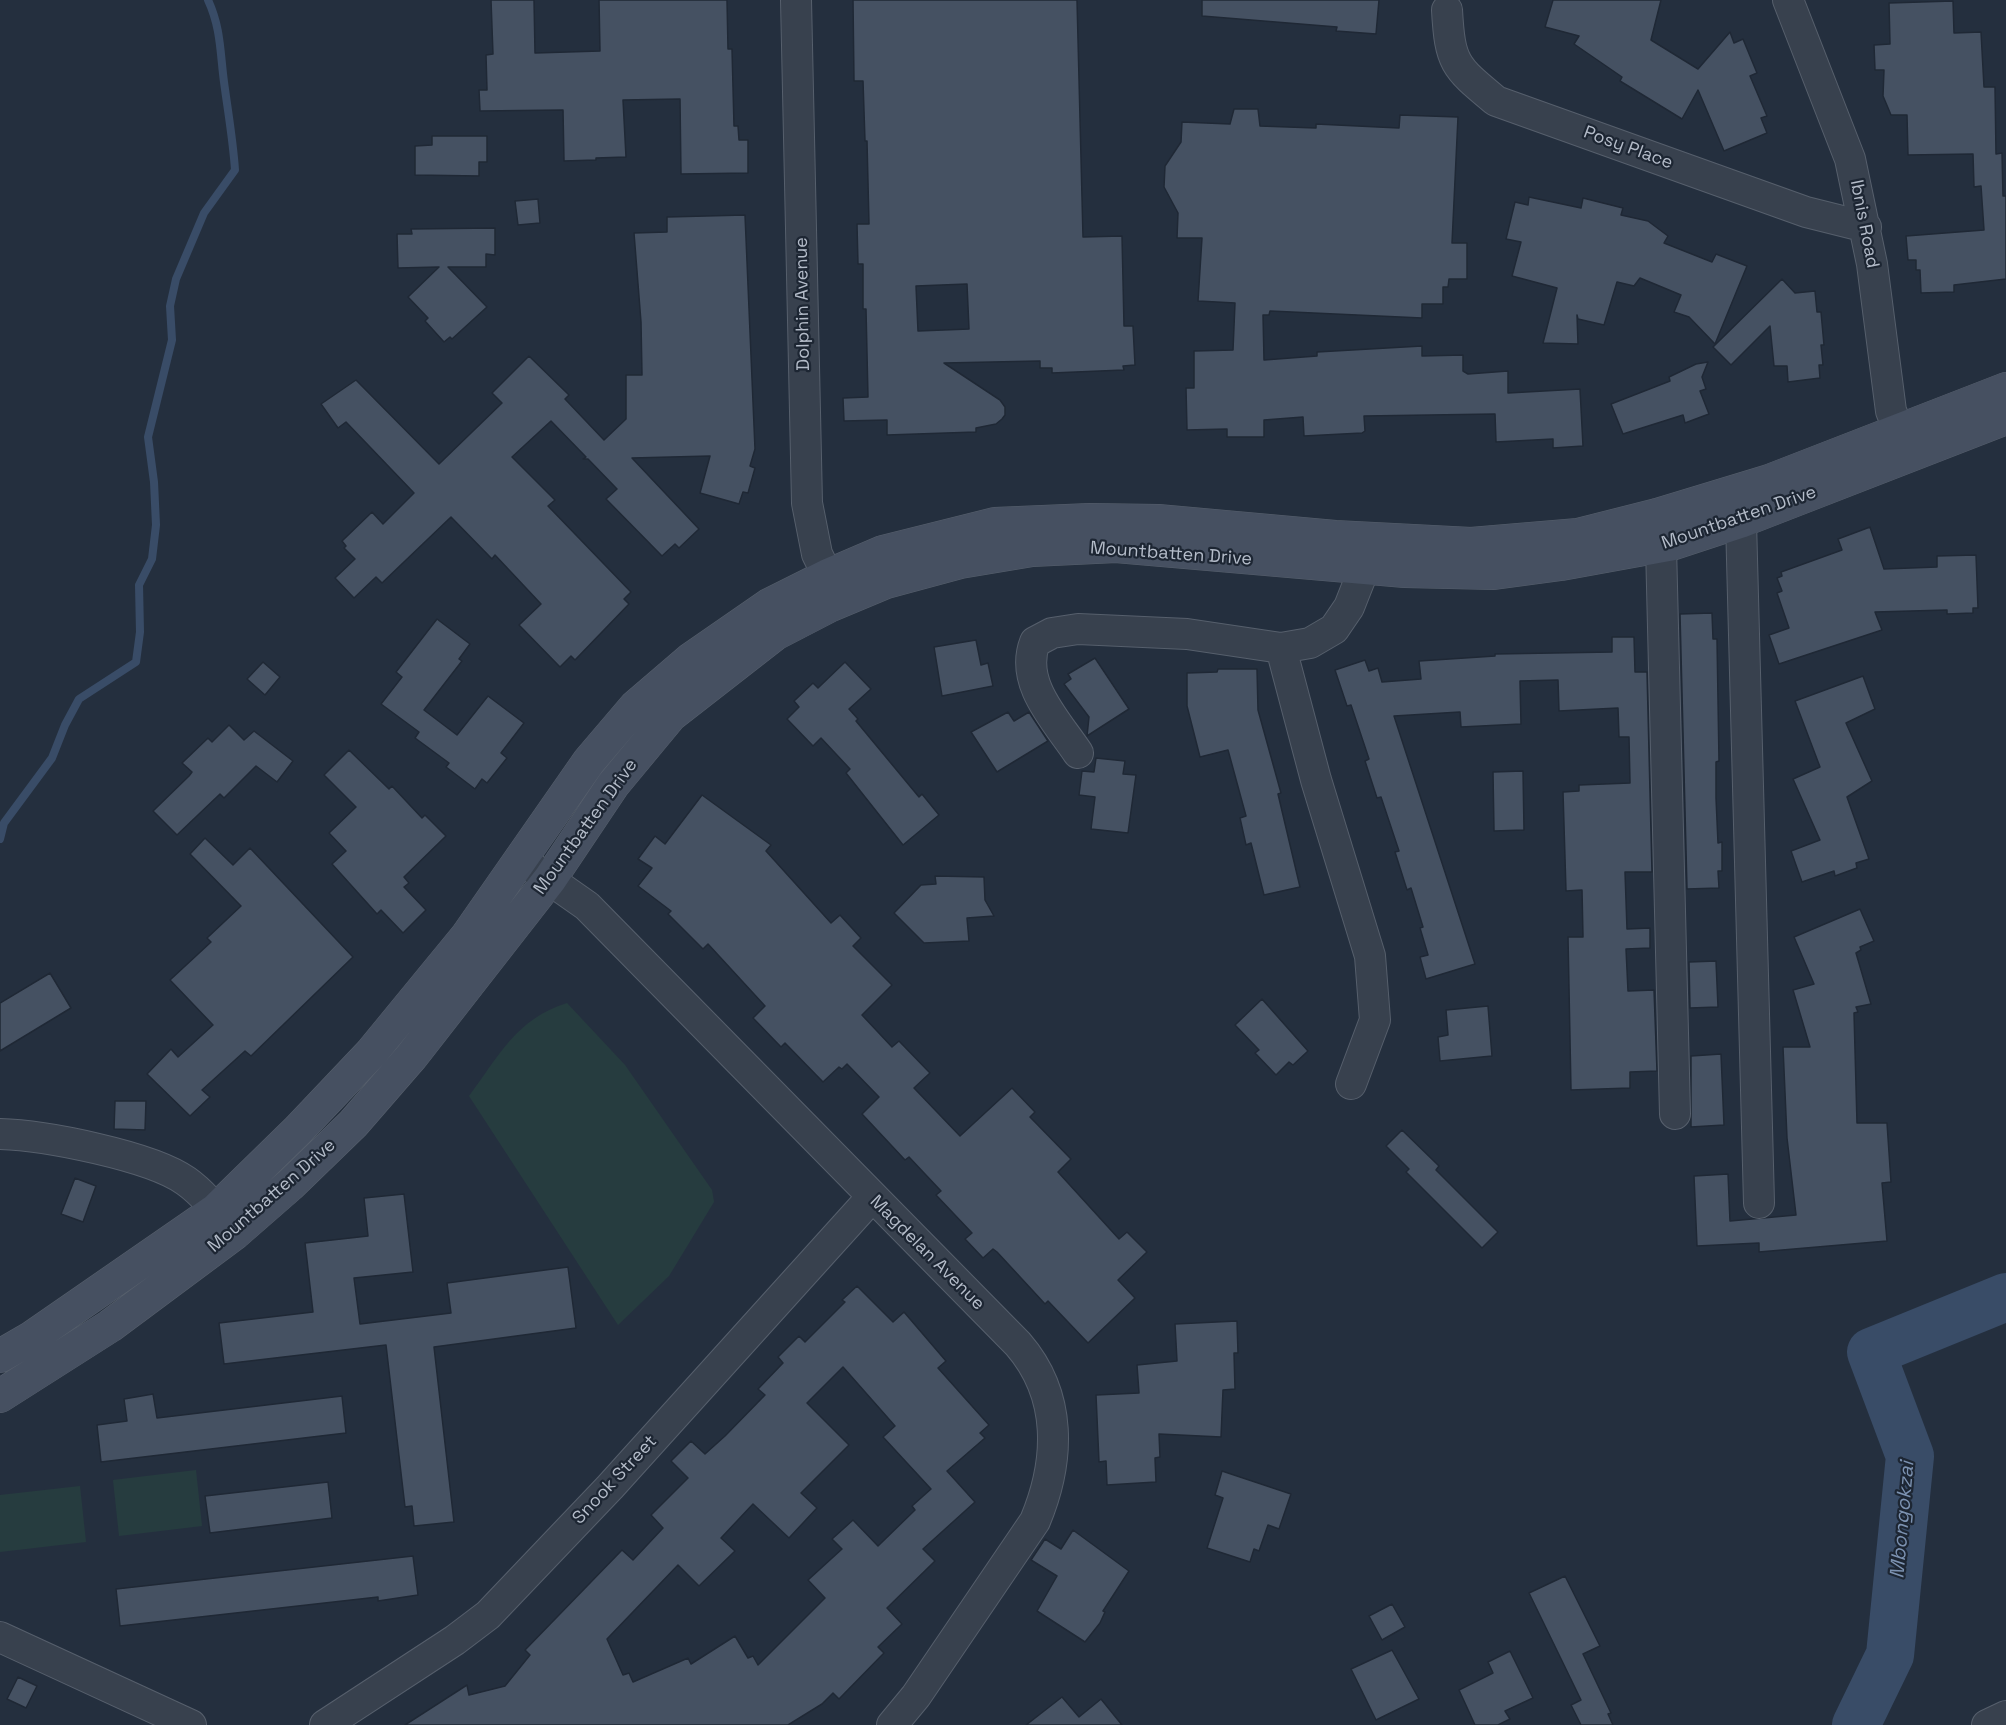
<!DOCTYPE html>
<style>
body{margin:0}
canvas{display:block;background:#242f3e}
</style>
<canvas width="2006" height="1725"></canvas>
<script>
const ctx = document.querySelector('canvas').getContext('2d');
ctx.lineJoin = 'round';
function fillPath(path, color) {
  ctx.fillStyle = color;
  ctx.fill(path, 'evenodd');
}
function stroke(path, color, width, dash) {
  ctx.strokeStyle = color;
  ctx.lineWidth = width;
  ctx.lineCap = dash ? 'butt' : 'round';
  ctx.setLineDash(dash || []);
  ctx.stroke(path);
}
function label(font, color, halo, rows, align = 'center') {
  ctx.font = font + ' "Space Grotesk",sans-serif';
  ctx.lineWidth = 4.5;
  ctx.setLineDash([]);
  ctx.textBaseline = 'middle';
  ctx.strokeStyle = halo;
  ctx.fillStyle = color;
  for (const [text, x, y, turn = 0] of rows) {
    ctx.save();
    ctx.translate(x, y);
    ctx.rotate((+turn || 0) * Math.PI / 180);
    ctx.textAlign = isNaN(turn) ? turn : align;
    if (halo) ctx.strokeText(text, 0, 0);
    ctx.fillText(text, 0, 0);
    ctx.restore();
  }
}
const green = new Path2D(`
 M 567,1003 L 625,1065 L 712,1190 L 714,1202 L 669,1276 L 618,1325 L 469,1096 C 499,1056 516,1019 567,1003 Z
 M 196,1470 L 202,1526 L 119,1536 L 113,1480 Z
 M 80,1486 L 86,1542 L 0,1552 L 0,1495 Z`);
const stream = new Path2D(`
 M 0,839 L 4,823 L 52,758 L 65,725 L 79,699 L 136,662 L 140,632 L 139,585 L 152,559 L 156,525 L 154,482 L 148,437 L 172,340 L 170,306 L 176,279 L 204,213 L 235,170 C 233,140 228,112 224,82 C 220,52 221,28 208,0`);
const river = new Path2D(`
 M 1856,1725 L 1890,1655 L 1910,1456 L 1871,1352 L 2006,1297`);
const building = new Path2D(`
 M 491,0 L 534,0 L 535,53 L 600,51 L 599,0 L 727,0 L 728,49 L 732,49 L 734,126 L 738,126 L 739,140 L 748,140 L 748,173 L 681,174 L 680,99 L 623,100 L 626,157 L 596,158 L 596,160 L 564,161 L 563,110 L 480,111 L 479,90 L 487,90 L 486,55 L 493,54 Z
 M 853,0 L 1077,0 L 1083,237 L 1122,236 L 1124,326 L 1133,326 L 1135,365 L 1123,366 L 1124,370 L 1052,373 L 1052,368 L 1040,368 L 1040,361 L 944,363 L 1000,400 L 1005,407 L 1005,415 L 1002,419 L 996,424 L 976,428 L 976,432 L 887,435 L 887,420 L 844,421 L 843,398 L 868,397 L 866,309 L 863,309 L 863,264 L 858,264 L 857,224 L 869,224 L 867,141 L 865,141 L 863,81 L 854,81 ZM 967,284 L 969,329 L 918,331 L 916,286 Z
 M 1202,0 L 1379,0 L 1376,34 L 1336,31 L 1337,27 L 1202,16 Z
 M 1553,0 L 1661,0 L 1651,40 L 1698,69 L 1730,32 L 1734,43 L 1743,39 L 1757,73 L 1750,76 L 1767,116 L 1761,118 L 1767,133 L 1724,151 L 1698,90 L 1682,119 L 1620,81 L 1622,77 L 1574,44 L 1579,36 L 1545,27 Z
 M 1953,1 L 1954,33 L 1981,32 L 1984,87 L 1995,87 L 1996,154 L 2002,153 L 2003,196 L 2006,196 L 2006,279 L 1954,285 L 1954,292 L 1921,293 L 1920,270 L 1916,270 L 1916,260 L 1908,260 L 1906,236 L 1984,230 L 1981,186 L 1974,187 L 1973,154 L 1908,155 L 1907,115 L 1891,115 L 1883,96 L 1884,70 L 1875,70 L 1874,45 L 1890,44 L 1889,3 Z
 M 1234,109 L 1258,109 L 1260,126 L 1316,128 L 1316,124 L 1399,128 L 1400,115 L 1458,117 L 1452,243 L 1467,243 L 1467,279 L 1449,279 L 1448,287 L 1443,287 L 1443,304 L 1422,304 L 1422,318 L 1270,311 L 1269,315 L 1263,315 L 1264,360 L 1317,356 L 1317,352 L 1422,346 L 1422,356 L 1463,355 L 1463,371 L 1468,374 L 1508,371 L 1508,393 L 1580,389 L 1583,446 L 1553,448 L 1553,439 L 1496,442 L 1495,414 L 1364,416 L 1365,431 L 1362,433 L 1304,436 L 1303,417 L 1264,420 L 1264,437 L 1227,437 L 1227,429 L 1187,430 L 1186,388 L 1194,388 L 1194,351 L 1233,350 L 1235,303 L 1198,301 L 1202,238 L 1177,238 L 1178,213 L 1164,187 L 1165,166 L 1181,142 L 1182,122 L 1230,124 Z
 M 432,136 L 487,136 L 487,162 L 479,162 L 479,176 L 415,175 L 415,146 L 432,145 Z
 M 1529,197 L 1581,208 L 1583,198 L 1623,208 L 1621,215 L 1648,221 L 1668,236 L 1664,243 L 1712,262 L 1716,254 L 1747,266 L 1715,344 L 1689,317 L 1674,312 L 1681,295 L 1640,278 L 1634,286 L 1617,282 L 1604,325 L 1578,319 L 1577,315 L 1578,344 L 1543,343 L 1557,288 L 1512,276 L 1521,242 L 1506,239 L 1515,202 L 1528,205 Z
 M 538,199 L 540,223 L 518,225 L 515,201 Z
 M 745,215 L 755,449 L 750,466 L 755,468 L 748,493 L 743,492 L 739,504 L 700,493 L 710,456 L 632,458 L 699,529 L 679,548 L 675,544 L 662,556 L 606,499 L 617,489 L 588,459 L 583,459 L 586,457 L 551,421 L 512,457 L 555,500 L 548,506 L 631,592 L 624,599 L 629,604 L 575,660 L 571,656 L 560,667 L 519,625 L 541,604 L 495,555 L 492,559 L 451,517 L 382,583 L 376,577 L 354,598 L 335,578 L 355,559 L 344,548 L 346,546 L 342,541 L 372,512 L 383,524 L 414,493 L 346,422 L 338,428 L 321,404 L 356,380 L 439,464 L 502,403 L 492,393 L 529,356 L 569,395 L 565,399 L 604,440 L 626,419 L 626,375 L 642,375 L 641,322 L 634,233 L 667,232 L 667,217 Z
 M 495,228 L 495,255 L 486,254 L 486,267 L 448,267 L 487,307 L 452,339 L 450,337 L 444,342 L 425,321 L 428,318 L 408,297 L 439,267 L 398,268 L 397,234 L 412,234 L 411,229 Z
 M 1782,279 L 1795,293 L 1815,291 L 1817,312 L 1821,312 L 1824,345 L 1821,345 L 1823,365 L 1819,365 L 1820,378 L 1788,382 L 1787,366 L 1774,366 L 1770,326 L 1731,365 L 1713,347 Z
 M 1708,362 L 1702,377 L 1706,389 L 1700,391 L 1709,414 L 1685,423 L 1683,415 L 1623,434 L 1611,404 L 1670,381 L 1669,377 L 1696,364 Z
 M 1870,527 L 1884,569 L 1937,567 L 1937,556 L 1976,555 L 1978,608 L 1973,608 L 1973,613 L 1947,614 L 1947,610 L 1875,612 L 1882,630 L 1779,664 L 1769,635 L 1789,628 L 1777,593 L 1782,591 L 1777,578 L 1782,576 L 1781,572 L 1842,550 L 1838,539 Z
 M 1712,613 L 1713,639 L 1717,639 L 1719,761 L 1716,762 L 1716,798 L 1718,843 L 1722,842 L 1722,871 L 1718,871 L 1719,888 L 1687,889 L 1680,614 Z
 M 437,619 L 470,644 L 459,659 L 462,661 L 424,710 L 457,735 L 488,696 L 524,723 L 501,753 L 507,758 L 487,783 L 482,779 L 475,789 L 446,767 L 449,763 L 415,738 L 419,732 L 381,704 L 402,677 L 396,672 Z
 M 1612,637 L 1634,637 L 1635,672 L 1647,672 L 1652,872 L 1625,872 L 1627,929 L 1650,928 L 1650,948 L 1626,949 L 1628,991 L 1654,990 L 1657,1071 L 1630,1072 L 1630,1088 L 1571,1090 L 1568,937 L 1583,937 L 1582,890 L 1566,891 L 1563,792 L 1579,791 L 1579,785 L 1630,783 L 1629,737 L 1619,737 L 1618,708 L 1559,711 L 1558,680 L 1520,681 L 1521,724 L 1461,727 L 1460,712 L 1394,716 L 1475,964 L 1426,979 L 1420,957 L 1428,955 L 1420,928 L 1423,927 L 1411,888 L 1407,890 L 1395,852 L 1399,851 L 1381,797 L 1377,798 L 1365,761 L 1369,759 L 1351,705 L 1347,706 L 1335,670 L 1365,660 L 1369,671 L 1378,668 L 1382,682 L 1421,679 L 1419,661 L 1495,656 L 1495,654 L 1612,652 Z
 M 976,640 L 981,665 L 988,663 L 993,686 L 942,696 L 934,647 Z
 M 1095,658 L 1129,709 L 1087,736 L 1089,717 L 1064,684 L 1071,679 L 1068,674 Z
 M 263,662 L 280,677 L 265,695 L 247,679 Z
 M 845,662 L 871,689 L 849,709 L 858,719 L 856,721 L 919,797 L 922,794 L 939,815 L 903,845 L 846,773 L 850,769 L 821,738 L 813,746 L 787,719 L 799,707 L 794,701 L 813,683 L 818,688 Z
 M 1218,669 L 1257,669 L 1258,710 L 1281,793 L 1278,794 L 1300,887 L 1264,895 L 1251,843 L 1246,845 L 1240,818 L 1246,816 L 1228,750 L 1200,757 L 1187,706 L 1187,673 L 1217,672 Z
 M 1863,676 L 1875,709 L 1846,723 L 1872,781 L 1847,797 L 1869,859 L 1856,863 L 1857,868 L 1835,876 L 1834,871 L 1802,882 L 1791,851 L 1820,840 L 1793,779 L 1820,767 L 1795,701 Z
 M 1008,712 L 1014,721 L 1029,712 L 1048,741 L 997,772 L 971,732 Z
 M 229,725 L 244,740 L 254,731 L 293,761 L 277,782 L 256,766 L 224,798 L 220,794 L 177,835 L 153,811 L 189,776 L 192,772 L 182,763 L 208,738 L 212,742 Z
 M 349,750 L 389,789 L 392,786 L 422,818 L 425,815 L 446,836 L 404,877 L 409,883 L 404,887 L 426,910 L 403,933 L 381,910 L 377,914 L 332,864 L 346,851 L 329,833 L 356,807 L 324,775 Z
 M 1096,758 L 1125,761 L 1123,774 L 1136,775 L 1128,833 L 1091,829 L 1095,797 L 1079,795 L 1082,771 L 1094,772 Z
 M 1523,771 L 1524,830 L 1494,831 L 1493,772 Z
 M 702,795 L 771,845 L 766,851 L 831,923 L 840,915 L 861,938 L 853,946 L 892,985 L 862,1015 L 892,1047 L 899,1041 L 930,1073 L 914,1088 L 960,1136 L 1012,1088 L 1035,1112 L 1030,1117 L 1071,1159 L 1058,1172 L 1119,1239 L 1127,1232 L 1147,1252 L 1118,1280 L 1135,1298 L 1088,1343 L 1048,1301 L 1045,1304 L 997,1252 L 993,1249 L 983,1258 L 965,1239 L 972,1233 L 936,1195 L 941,1191 L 909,1157 L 905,1160 L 862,1114 L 879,1097 L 847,1064 L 842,1069 L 839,1067 L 823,1082 L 785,1043 L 781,1047 L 753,1018 L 765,1006 L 708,944 L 703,949 L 668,914 L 671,911 L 638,886 L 652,868 L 638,859 L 655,836 L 665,844 Z
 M 205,838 L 233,865 L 250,848 L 353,957 L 251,1056 L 245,1051 L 202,1090 L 210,1097 L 190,1116 L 147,1074 L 171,1049 L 178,1057 L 213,1025 L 170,980 L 211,942 L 207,938 L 241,906 L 190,854 Z
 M 935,876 L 984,877 L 985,900 L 994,916 L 967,918 L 969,941 L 924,943 L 894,913 L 921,885 L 936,884 Z
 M 1860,909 L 1874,941 L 1860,947 L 1861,950 L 1856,953 L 1871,1004 L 1856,1007 L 1858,1012 L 1854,1013 L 1857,1123 L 1887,1123 L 1891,1182 L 1882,1183 L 1887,1241 L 1759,1252 L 1759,1243 L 1697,1246 L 1694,1176 L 1728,1174 L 1730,1221 L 1796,1215 L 1787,1138 L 1783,1047 L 1810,1047 L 1793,990 L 1814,984 L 1794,937 Z
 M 1716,961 L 1718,1007 L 1690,1008 L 1689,962 Z
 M 50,973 L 71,1008 L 0,1051 L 0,1003 Z
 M 1262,999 L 1308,1051 L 1293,1065 L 1289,1062 L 1276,1075 L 1255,1053 L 1259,1050 L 1235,1025 Z
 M 1488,1006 L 1492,1056 L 1440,1061 L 1438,1037 L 1448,1035 L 1446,1010 Z
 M 1721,1054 L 1724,1125 L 1691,1127 L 1691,1056 Z
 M 115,1101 L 146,1101 L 145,1130 L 114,1129 Z
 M 1402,1130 L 1439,1166 L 1436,1170 L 1498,1232 L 1482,1248 L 1406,1172 L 1409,1169 L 1386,1146 Z
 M 75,1178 L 96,1186 L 83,1222 L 61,1214 Z
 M 404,1194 L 413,1272 L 354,1278 L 360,1324 L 451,1313 L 447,1283 L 568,1267 L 576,1328 L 434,1347 L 454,1522 L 414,1526 L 412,1506 L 405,1507 L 386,1345 L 224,1364 L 219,1323 L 313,1312 L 305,1243 L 368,1236 L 364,1198 Z
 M 857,1286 L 893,1322 L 904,1312 L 946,1361 L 938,1368 L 989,1425 L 980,1433 L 985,1438 L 947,1471 L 975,1502 L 923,1549 L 935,1561 L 887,1608 L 902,1624 L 878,1647 L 884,1653 L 839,1699 L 833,1693 L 822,1704 L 788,1725 L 405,1725 L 467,1685 L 469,1695 L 505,1686 L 530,1655 L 525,1650 L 622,1550 L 633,1560 L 663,1528 L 651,1515 L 688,1478 L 671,1461 L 691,1441 L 705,1454 L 725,1436 L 765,1395 L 758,1389 L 783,1363 L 778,1357 L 799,1336 L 805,1342 L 845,1302 L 842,1300 ZM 843,1367 L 895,1426 L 883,1437 L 931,1489 L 912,1506 L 915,1510 L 878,1546 L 853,1520 L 832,1539 L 842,1549 L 808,1580 L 825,1598 L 758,1665 L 753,1656 L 748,1658 L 735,1636 L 691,1664 L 688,1658 L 633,1682 L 629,1673 L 623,1675 L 607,1639 L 678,1565 L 699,1586 L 735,1551 L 721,1538 L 753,1504 L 789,1538 L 817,1508 L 801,1493 L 849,1445 L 807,1403 Z
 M 1237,1321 L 1238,1353 L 1234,1353 L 1235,1389 L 1223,1390 L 1221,1437 L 1159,1434 L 1160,1457 L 1155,1458 L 1156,1482 L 1107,1485 L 1106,1461 L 1099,1462 L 1096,1395 L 1139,1393 L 1137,1365 L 1177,1361 L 1175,1324 Z
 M 153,1394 L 157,1418 L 342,1396 L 346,1433 L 101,1462 L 97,1425 L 127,1421 L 124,1399 Z
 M 1222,1471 L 1291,1494 L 1279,1529 L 1268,1525 L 1259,1551 L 1254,1549 L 1250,1562 L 1207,1548 L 1223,1498 L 1215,1495 Z
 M 328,1482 L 332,1518 L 210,1533 L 205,1496 Z
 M 1073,1530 L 1129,1571 L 1103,1611 L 1105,1612 L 1100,1623 L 1085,1642 L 1037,1611 L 1057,1576 L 1031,1560 L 1045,1539 L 1061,1549 Z
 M 413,1556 L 418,1595 L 378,1601 L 378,1597 L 120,1626 L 116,1589 Z
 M 1565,1576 L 1600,1646 L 1583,1654 L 1611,1713 L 1608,1714 L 1613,1725 L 1581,1725 L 1571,1705 L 1581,1700 L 1529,1593 Z
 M 1392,1604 L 1405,1627 L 1382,1640 L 1369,1616 Z
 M 1392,1650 L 1419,1699 L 1376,1720 L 1351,1669 Z
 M 1510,1651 L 1533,1698 L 1505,1711 L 1510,1719 L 1498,1725 L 1475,1725 L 1459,1690 L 1493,1673 L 1488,1662 Z
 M 18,1677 L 37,1686 L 26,1708 L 7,1699 Z
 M 1062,1697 L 1079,1717 L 1101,1699 L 1122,1725 L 1026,1725 Z`);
const street = new Path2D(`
 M 796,0 L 807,503 L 817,554 L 838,597
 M 1788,0 L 1850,159 L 1872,264 L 1891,411 L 1908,452
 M 1447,10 C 1450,64 1455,67 1496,101 L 1806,212 L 1866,227
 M 1741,521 L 1759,1203
 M 1661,546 L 1675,1114
 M 1281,648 L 1316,780 L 1370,956 L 1375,1020 L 1351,1084
 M 1078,753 C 1056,720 1019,683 1035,642 L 1052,633 L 1078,629 L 1187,634 L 1281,648 L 1310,643 L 1334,629 L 1349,607 L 1364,569
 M 520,859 L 587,906 L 1018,1344 C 1063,1396 1060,1461 1035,1521 L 916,1696 L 892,1725
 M 0,1134 C 44,1135 151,1156 186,1181 C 203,1193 217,1211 230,1227
 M 0,1637 L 191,1725
 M 325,1725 L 455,1640 L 488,1615 L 610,1487 L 872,1197
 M 1987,1725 L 2006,1716`);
const secondary = new Path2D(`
 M 0,1356 L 31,1338 L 216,1210 L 298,1130 L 371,1053 L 467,936 L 589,761 L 635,707 L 691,659 L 769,605 L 827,576 L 883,552 L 995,524 L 1090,520 L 1158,521 L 1335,537 L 1471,544 L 1578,535 L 1657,515 L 1769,481 L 2006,389
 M 0,1396 L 110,1326 L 235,1233 L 290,1185 L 353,1124 L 412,1056 L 550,879 L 613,785 L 671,715 L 775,634 L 831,605 L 886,582 L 960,562 L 1032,550 L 1116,546 L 1405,571 L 1494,573 L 1561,564 L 1671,544 L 1741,521 L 2006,418`);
const streetNames = [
 ["Posy Place",1628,148,20],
 ["Ibnis Road",1864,224,79],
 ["Dolphin Avenue",803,304,-91],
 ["Mountbatten Drive",1739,518,-19],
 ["Mountbatten Drive",1171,554,4],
 ["Mountbatten Drive",586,827,-54],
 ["Mountbatten Drive",272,1196,-41],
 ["Magdelan Avenue",927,1253,45],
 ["Snook Street",615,1480,-47]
];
const waterNames = [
 ["Mbongokzai",1903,1520,-85]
];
fillPath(green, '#263c3f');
stroke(stream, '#394c67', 8);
stroke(river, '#394c67', 48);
fillPath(building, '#455162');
stroke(building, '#1f2835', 1.5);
stroke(street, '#565f6c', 32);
stroke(secondary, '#565f6c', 34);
stroke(street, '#38414e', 30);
stroke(secondary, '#465061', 33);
label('18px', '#b4bcc9', '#1d2633', streetNames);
label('italic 20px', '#7c92b1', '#1d2633', waterNames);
</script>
